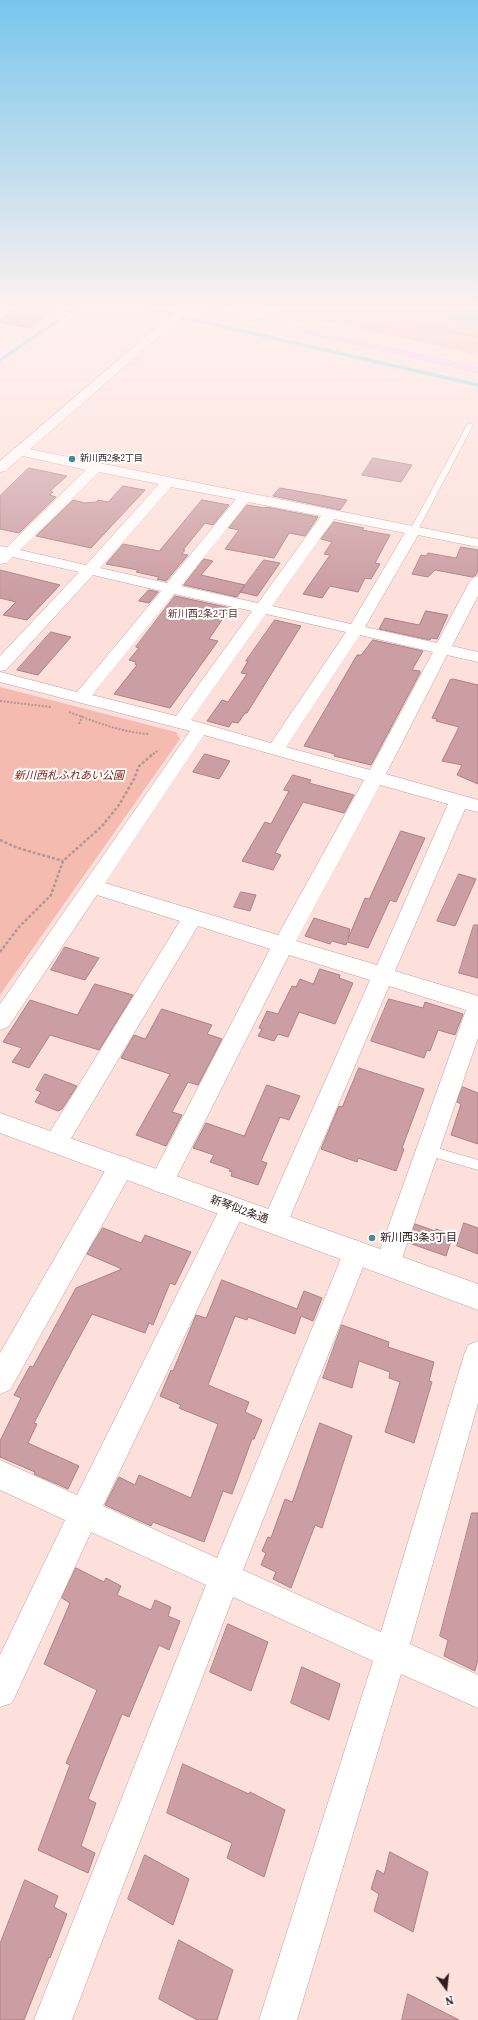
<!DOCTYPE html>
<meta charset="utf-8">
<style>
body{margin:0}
#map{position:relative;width:478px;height:2020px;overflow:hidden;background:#fde0db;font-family:"Source Serif 4",serif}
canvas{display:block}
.north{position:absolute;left:426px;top:1968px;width:40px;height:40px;-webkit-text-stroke:3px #fff;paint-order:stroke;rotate:165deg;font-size:11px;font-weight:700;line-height:16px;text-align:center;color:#30201d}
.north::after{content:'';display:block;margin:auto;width:14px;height:18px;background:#30201d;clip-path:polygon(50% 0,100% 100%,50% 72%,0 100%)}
</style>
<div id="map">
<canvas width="478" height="2020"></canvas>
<div class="north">N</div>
</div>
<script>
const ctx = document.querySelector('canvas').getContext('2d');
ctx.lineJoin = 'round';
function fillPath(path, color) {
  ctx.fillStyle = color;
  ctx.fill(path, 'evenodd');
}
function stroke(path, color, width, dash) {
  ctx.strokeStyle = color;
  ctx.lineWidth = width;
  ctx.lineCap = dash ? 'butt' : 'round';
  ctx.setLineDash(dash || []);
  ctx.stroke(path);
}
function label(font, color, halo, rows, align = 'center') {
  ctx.font = font + ' "Source Serif 4","Noto Sans JP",serif';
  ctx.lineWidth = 4;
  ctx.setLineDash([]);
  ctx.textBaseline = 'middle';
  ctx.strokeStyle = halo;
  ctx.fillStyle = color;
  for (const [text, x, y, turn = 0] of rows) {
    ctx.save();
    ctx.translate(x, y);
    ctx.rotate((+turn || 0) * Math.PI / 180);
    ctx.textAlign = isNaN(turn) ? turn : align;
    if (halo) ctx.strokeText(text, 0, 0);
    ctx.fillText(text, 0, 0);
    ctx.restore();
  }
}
const green = new Path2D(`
 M 271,309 L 478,309 L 478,355 Z
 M 0,687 L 176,732 L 180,739 L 0,995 Z`);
const water = new Path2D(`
 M 390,309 L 478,309 L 478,327 Z`);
const stream = new Path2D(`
 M 146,309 L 478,385
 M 0,360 L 75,309`);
const building = new Path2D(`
 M 17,309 L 57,309 L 29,328 L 0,322 L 0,320 Z
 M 373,458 L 412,465 L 401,482 L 362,475 Z
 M 29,468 L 67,476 L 50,491 L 53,492 L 50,495 L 56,497 L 19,533 L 0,529 L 0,496 Z
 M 123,486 L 145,490 L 91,548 L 36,536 L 73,500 L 85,503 L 96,502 L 98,500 L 108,502 Z
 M 280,488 L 320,495 L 347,500 L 340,510 L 273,496 Z
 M 202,500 L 229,505 L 213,525 L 205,523 L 183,550 L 185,550 L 182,554 L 188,555 L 166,581 L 157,579 L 159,577 L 136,572 L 138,570 L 106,564 L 123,544 L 159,551 Z
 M 247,505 L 265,508 L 266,507 L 318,517 L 305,536 L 289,533 L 274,558 L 225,549 L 239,530 L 229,528 Z
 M 334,522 L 364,528 L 362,530 L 390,535 L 375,563 L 380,564 L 371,579 L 365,578 L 358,592 L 330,586 L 322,598 L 303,594 L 330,555 L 324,554 L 332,542 L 321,539 Z
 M 461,547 L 478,550 L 478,570 L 476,575 L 472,577 L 435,570 L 428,577 L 412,574 L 421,555 L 426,556 L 428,553 L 456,558 Z
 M 204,559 L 213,561 L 201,575 L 245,585 L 237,597 L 184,585 Z
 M 264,560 L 280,563 L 257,596 L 240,592 Z
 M 0,570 L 60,585 L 27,620 L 3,615 L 16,602 L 0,598 Z
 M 149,590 L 158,592 L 149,603 L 139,601 Z
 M 175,596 L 230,608 L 209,639 L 218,641 L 170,708 L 114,694 L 137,665 L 135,664 L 136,662 L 129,660 L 139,648 L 136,647 Z
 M 426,611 L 448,615 L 437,639 L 431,638 L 430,640 L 379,629 L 385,618 L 419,625 Z
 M 275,620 L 301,626 L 247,713 L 245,713 L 238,723 L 232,722 L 229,727 L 207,721 L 222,700 L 228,702 L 247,674 L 241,673 L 248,661 L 246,661 Z
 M 51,632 L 71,637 L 38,675 L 17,670 Z
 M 373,640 L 423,651 L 412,670 L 420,671 L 420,673 L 371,765 L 334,756 L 335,754 L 304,746 L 357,655 L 361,655 Z
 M 453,679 L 478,685 L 478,784 L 457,775 L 462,765 L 442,761 L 459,727 L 436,721 L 437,719 L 432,718 L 450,680 Z
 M 205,754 L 230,761 L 219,779 L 193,772 Z
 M 293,775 L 311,780 L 309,783 L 354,795 L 344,813 L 303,802 L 275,853 L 281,855 L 273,870 L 242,861 L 265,822 L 271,824 L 289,791 L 284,790 Z
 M 401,831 L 425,838 L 396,902 L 390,900 L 368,948 L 347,942 L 346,945 L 332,941 L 330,944 L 305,936 L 314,918 L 350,929 L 348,939 L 365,898 L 369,899 Z
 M 459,874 L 476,879 L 455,926 L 437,921 Z
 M 241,892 L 256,895 L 250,911 L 234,907 Z
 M 474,925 L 478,925 L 478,978 L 459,973 Z
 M 65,947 L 99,958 L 85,980 L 51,970 Z
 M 320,969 L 340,975 L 339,978 L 353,983 L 335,1024 L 299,1012 L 288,1037 L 278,1034 L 274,1041 L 258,1036 L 262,1029 L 259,1028 L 267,1011 L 278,1014 L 292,986 L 296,987 L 300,979 L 313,984 Z
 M 95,984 L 133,995 L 99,1050 L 50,1035 L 29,1068 L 12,1062 L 22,1048 L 3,1042 L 30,1000 L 77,1015 Z
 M 389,999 L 423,1008 L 425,1002 L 463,1014 L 455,1035 L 438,1030 L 430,1051 L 427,1050 L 424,1058 L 371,1041 Z
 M 162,1009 L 212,1025 L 207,1034 L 222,1039 L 198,1085 L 188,1082 L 172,1112 L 182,1115 L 166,1146 L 136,1135 L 170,1074 L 121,1058 L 134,1035 L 145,1039 Z
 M 359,1068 L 424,1089 L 402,1148 L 404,1149 L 396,1171 L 358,1158 L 357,1162 L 321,1149 L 339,1106 L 342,1107 Z
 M 45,1074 L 77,1086 L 62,1109 L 58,1111 L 35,1102 L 41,1092 L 36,1090 Z
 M 267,1085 L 300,1096 L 289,1120 L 280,1117 L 261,1161 L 267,1163 L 258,1185 L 231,1176 L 232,1172 L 229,1171 L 230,1169 L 210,1162 L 214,1155 L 193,1148 L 206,1123 L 244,1136 Z
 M 463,1087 L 478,1093 L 478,1144 L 451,1135 L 461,1104 L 457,1102 Z
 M 464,1223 L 478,1228 L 478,1254 L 457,1246 Z
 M 415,1224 L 435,1231 L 436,1229 L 453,1235 L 446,1256 L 409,1243 Z
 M 103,1228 L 141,1243 L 145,1235 L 191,1252 L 175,1285 L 170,1283 L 153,1325 L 149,1323 L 145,1333 L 92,1314 L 60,1373 L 34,1423 L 37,1424 L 28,1443 L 79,1466 L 68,1489 L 34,1474 L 35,1472 L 0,1457 L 0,1441 L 21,1398 L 14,1395 L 30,1366 L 33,1367 L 76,1288 L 122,1269 L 87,1254 Z
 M 222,1280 L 297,1309 L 304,1291 L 322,1298 L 313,1321 L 301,1316 L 295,1334 L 248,1317 L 247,1320 L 235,1316 L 208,1385 L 249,1402 L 245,1412 L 262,1420 L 254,1439 L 252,1439 L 232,1494 L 223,1491 L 204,1542 L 153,1522 L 151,1526 L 105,1505 L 119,1477 L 135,1485 L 139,1475 L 191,1498 L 218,1424 L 179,1408 L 181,1405 L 160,1396 L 171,1370 L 173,1371 L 196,1315 L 206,1318 Z
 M 342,1325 L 389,1342 L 388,1347 L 434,1362 L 429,1381 L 432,1382 L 414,1443 L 385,1432 L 400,1382 L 389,1378 L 390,1372 L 359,1361 L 352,1388 L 323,1378 Z
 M 320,1423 L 352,1436 L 322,1528 L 315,1525 L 291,1588 L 273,1579 L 276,1572 L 261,1565 L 266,1553 L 262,1551 L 268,1537 L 271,1538 L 285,1499 L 292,1502 Z
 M 472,1513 L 478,1513 L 478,1659 L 475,1671 L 444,1656 L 448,1640 L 440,1636 Z
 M 76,1568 L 104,1582 L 106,1578 L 121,1586 L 117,1595 L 151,1610 L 155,1600 L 171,1607 L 168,1616 L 180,1621 L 169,1650 L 159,1645 L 129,1717 L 122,1714 L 88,1799 L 96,1803 L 81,1846 L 95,1853 L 88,1873 L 38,1850 L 70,1765 L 66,1763 L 97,1690 L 44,1664 L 70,1603 L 62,1598 Z
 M 228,1624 L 268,1642 L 251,1691 L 210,1672 Z
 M 302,1667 L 340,1684 L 329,1720 L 291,1703 Z
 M 183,1764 L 249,1794 L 250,1792 L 285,1810 L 264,1877 L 227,1858 L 232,1843 L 167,1813 Z
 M 390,1852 L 428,1872 L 413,1932 L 374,1911 L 379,1894 L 371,1889 L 377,1870 L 384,1874 Z
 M 145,1855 L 189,1879 L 173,1925 L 128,1899 Z
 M 25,1880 L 58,1896 L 54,1907 L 67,1914 L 50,1958 L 49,1957 L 24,2020 L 0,2020 L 0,1944 Z
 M 179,1940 L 233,1970 L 217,2020 L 197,2020 L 159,1999 Z
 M 408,1994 L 459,2020 L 402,2020 Z`);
const pathFar2 = new Path2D(`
 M 348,309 L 478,337`);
const pathFar1 = new Path2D(`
 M 0,701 L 51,707
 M 69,712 C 96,722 120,732 149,734
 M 79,724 L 83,715
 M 150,756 L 159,750`);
const path = new Path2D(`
 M 0,840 L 18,848 L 63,861
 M 0,952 L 19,927 L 51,895 L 63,861 L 102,826 L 119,805 L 134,779 L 139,766 L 152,755`);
const service = new Path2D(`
 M 470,423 L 473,425 L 418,530 L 411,532 L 410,530 L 467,425 Z
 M 427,1145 L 478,1160 L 478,1170 L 423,1154 L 421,1150 L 423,1146 Z`);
const minor = new Path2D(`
 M 19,447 L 478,539 L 478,547 L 418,535 L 365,627 L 437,643 L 470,581 L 473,578 L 478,576 L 478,596 L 452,646 L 478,652 L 478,662 L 447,655 L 386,774 L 478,800 L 478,812 L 465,809 L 395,971 L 478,996 L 478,1038 L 397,1273 L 388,1276 L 379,1273 L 375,1264 L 466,1010 L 389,986 L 284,1231 L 275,1235 L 266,1231 L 262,1223 L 370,980 L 289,955 L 170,1190 L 161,1193 L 152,1190 L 149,1182 L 270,949 L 198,926 L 64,1150 L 55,1153 L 46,1150 L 43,1143 L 180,921 L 97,895 L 8,1027 L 0,1030 L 0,1004 L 190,731 L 0,682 L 0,672 L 77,692 L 161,591 L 93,575 L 6,670 L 0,671 L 0,656 L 79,572 L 13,557 L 7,563 L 0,564 L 0,546 L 7,547 L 86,470 L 14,454 L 12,451 L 14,448 ZM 99,472 L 159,484 L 86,565 L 20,550 ZM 171,487 L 236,499 L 167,583 L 100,568 ZM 248,502 L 321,516 L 258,603 L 181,586 ZM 334,519 L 405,533 L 351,624 L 272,606 ZM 174,594 L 252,611 L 176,716 L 92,695 ZM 266,614 L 346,632 L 271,743 L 191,720 ZM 360,635 L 433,652 L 370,770 L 286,747 ZM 204,735 L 364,780 L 278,935 L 105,883 ZM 380,785 L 448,804 L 377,965 L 296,941 Z
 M 121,1156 L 130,1159 L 133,1167 L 130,1175 L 10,1390 L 0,1394 L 0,1353 L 112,1159 Z
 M 233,1197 L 242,1200 L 246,1208 L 103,1506 L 217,1558 L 347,1244 L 356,1240 L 365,1244 L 369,1252 L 243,1570 L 381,1632 L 464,1355 L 468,1345 L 478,1341 L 478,1403 L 410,1644 L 478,1675 L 478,1708 L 401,1674 L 297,2020 L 259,2020 L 373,1661 L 233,1597 L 72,2020 L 34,2020 L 206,1585 L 91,1532 L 12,1703 L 0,1707 L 0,1655 L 65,1520 L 0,1490 L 0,1460 L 77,1495 L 224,1200 Z`);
const tertiary = new Path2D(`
 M 178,309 L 190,309 L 5,471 L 0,472 L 0,461 Z
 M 0,1113 L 478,1284 L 478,1310 L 0,1133 Z`);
const primary = new Path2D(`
 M 202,309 L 222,309 L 478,366 L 478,374 L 207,312 Z`);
const markers = [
 [72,459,4,"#468c98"],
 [372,1238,4,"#468c98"]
];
const farPoinames = [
 ["新川西2条2丁目",80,459]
];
const farNeighbourhoodnames = [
 ["新川西2条2丁目",203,614]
];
const parkNames = [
 ["新川西札ふれあい公園",69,776]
];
const streetNames = [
 ["新琴似2条通",239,1210,20]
];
const poiNames = [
 ["新川西3条3丁目",380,1238]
];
fillPath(green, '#f6bbb0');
fillPath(water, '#71e0f4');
stroke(stream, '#71e0f4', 3.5);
fillPath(building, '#cb9ea3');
stroke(building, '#ac8187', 1);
stroke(service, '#c69b93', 1);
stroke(minor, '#c69b93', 1);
stroke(tertiary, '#c69b93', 1);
stroke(primary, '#fff', 1);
stroke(pathFar2, '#b09894', 1.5, [1.5, 1]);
stroke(pathFar1, '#b09894', 2, [2, 1.5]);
stroke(path, '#b09894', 2.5, [3, 2]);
fillPath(service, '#fff');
fillPath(minor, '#fff');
fillPath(tertiary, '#fff');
fillPath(primary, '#fac8f5');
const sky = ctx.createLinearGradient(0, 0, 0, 592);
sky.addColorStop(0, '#78c6ed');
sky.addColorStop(0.52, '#fef1ef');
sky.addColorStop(1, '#fef1ef00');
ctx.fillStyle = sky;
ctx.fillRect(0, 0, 478, 592);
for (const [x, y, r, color] of markers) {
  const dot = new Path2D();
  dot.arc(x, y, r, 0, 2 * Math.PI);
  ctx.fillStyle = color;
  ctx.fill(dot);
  stroke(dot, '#fff', 1.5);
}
label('9px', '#30201d', '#fff', farPoinames, 'left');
label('10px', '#59352e', '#fff', farNeighbourhoodnames);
label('italic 11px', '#7c1a0f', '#fff', parkNames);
label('11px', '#30201d', '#fff', streetNames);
label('11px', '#30201d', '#fff', poiNames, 'left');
</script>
